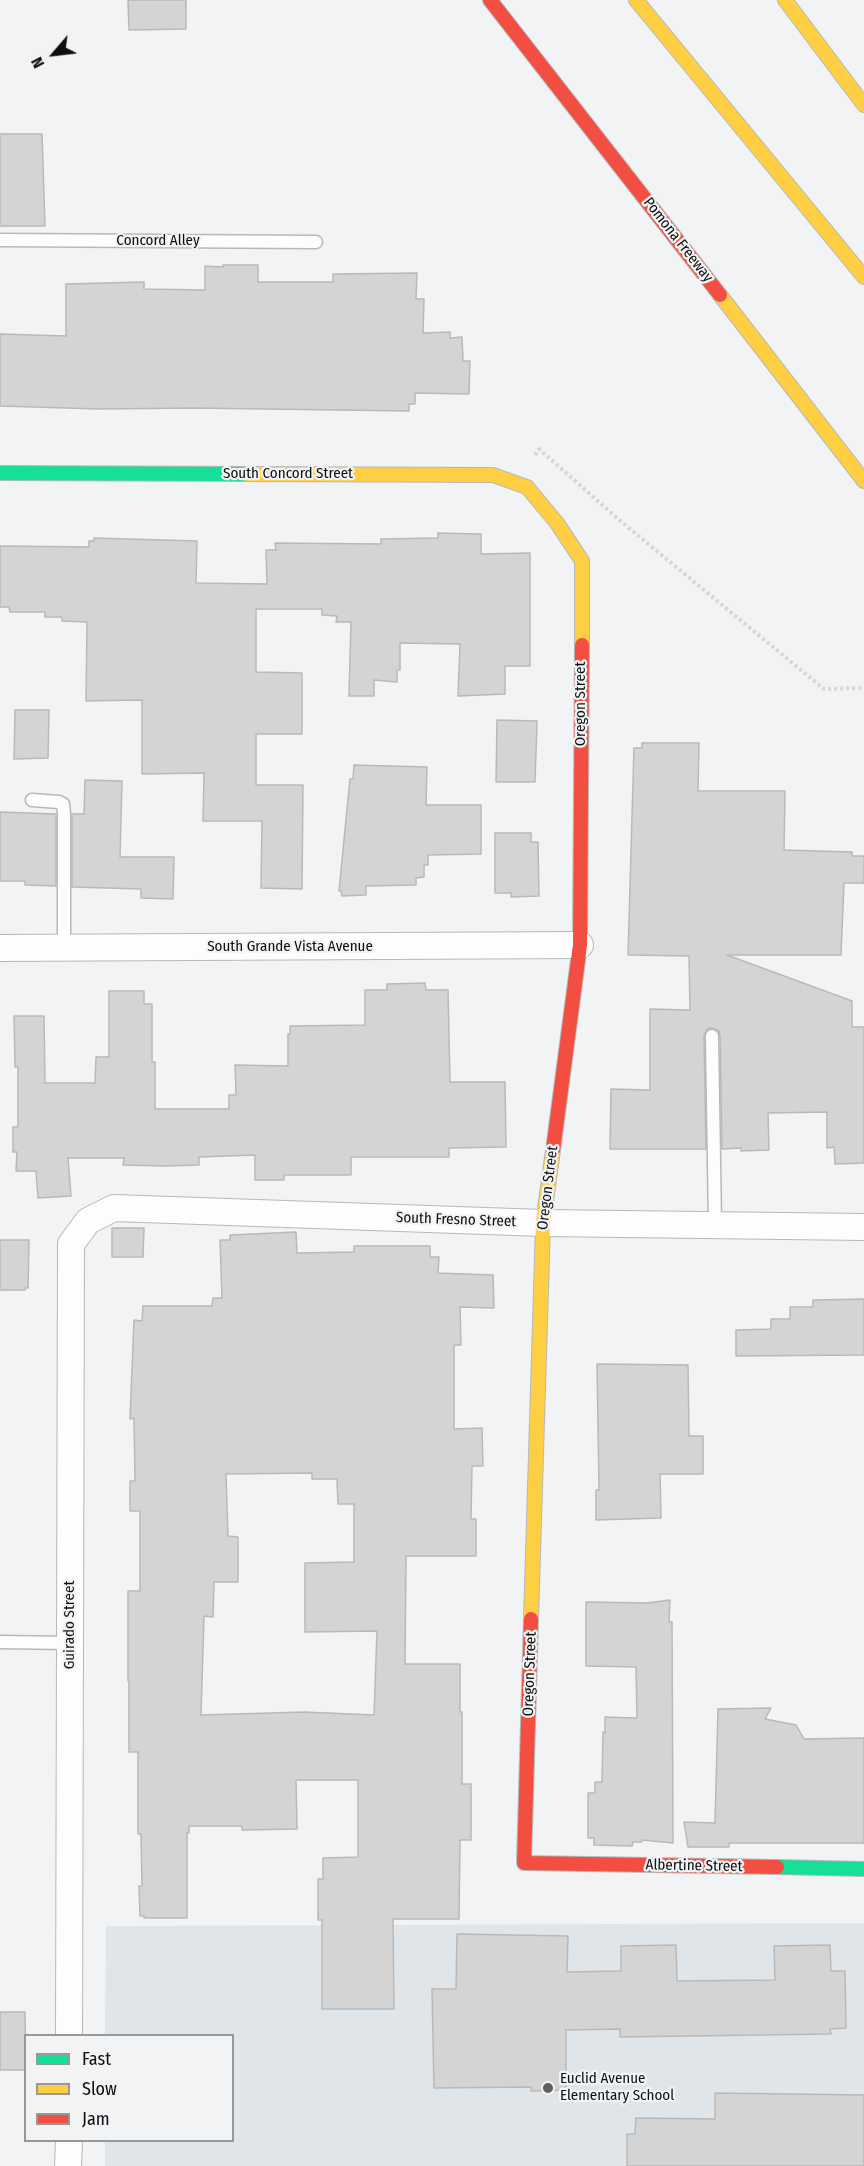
<!DOCTYPE html>
<style>
body{margin:0}
#map{position:relative;width:864px;height:2166px;overflow:hidden;background:#f2f3f4;font-family:"Fira Sans Condensed",sans-serif}
canvas{display:block}
.legend{position:absolute;left:24px;top:2034px;width:210px;height:108px;box-sizing:border-box;background:#f1f3f5;border:2px solid #969899;margin:0;padding:8px 10px;list-style:none;font-size:18px;color:#0e0f10}
.legend li{display:flex;align-items:center;gap:12px;height:30px}
.legend b{width:30px;border:2px solid #969899}
.north{position:absolute;left:24px;top:24px;width:60px;height:60px;-webkit-text-stroke:4px #f1f3f5;paint-order:stroke;rotate:242deg;font-size:16px;font-weight:700;line-height:24px;text-align:center;color:#0e0f10}
.north::after{content:'';display:block;margin:auto;width:21px;height:27px;background:#0e0f10;clip-path:polygon(50% 0,100% 100%,50% 72%,0 100%)}
</style>
<div id="map">
<canvas width="864" height="2166"></canvas>
<ul class="legend">
<li><b style="height:8px;background:#16e098"></b>Fast</li>
<li><b style="height:8px;background:#ffcf43"></b>Slow</li>
<li><b style="height:8px;background:#f24e42"></b>Jam</li>
</ul>
<div class="north">N</div>
</div>
<script>
const ctx = document.querySelector('canvas').getContext('2d');
ctx.lineJoin = 'round';
function fillPath(path, color) {
  ctx.fillStyle = color;
  ctx.fill(path, 'evenodd');
}
function stroke(path, color, width, dash) {
  ctx.strokeStyle = color;
  ctx.lineWidth = width;
  ctx.lineCap = dash ? 'butt' : 'round';
  ctx.setLineDash(dash || []);
  ctx.stroke(path);
}
function label(font, color, halo, rows, align = 'center') {
  ctx.font = font + ' "Fira Sans Condensed",sans-serif';
  ctx.lineWidth = 4.5;
  ctx.setLineDash([]);
  ctx.textBaseline = 'middle';
  ctx.strokeStyle = halo;
  ctx.fillStyle = color;
  for (const [text, x, y, turn = 0] of rows) {
    ctx.save();
    ctx.translate(x, y);
    ctx.rotate((+turn || 0) * Math.PI / 180);
    ctx.textAlign = isNaN(turn) ? turn : align;
    if (halo) ctx.strokeText(text, 0, 0);
    ctx.fillText(text, 0, 0);
    ctx.restore();
  }
}
const built = new Path2D(`
 M 864,1923 L 864,2166 L 105,2166 L 105,2141 L 232,2140 L 232,2036 L 105,2035 L 106,1926 Z`);
const building = new Path2D(`
 M 128,0 L 186,0 L 186,29 L 129,30 Z
 M 0,134 L 42,134 L 45,226 L 0,226 Z
 M 223,265 L 258,265 L 258,282 L 333,282 L 333,274 L 417,273 L 416,299 L 424,299 L 423,333 L 450,332 L 450,338 L 462,337 L 463,361 L 470,361 L 469,394 L 415,393 L 415,404 L 409,404 L 409,411 L 193,408 L 99,409 L 0,406 L 0,334 L 66,336 L 66,284 L 144,282 L 144,289 L 205,290 L 205,266 L 223,267 Z
 M 438,533 L 481,534 L 481,554 L 530,553 L 530,666 L 505,666 L 505,694 L 458,696 L 460,644 L 400,643 L 400,670 L 397,670 L 397,682 L 374,680 L 374,696 L 349,696 L 351,622 L 336,622 L 337,616 L 322,615 L 322,609 L 256,609 L 256,672 L 302,673 L 302,734 L 256,734 L 256,785 L 303,785 L 302,889 L 261,888 L 262,821 L 203,821 L 204,773 L 142,774 L 142,700 L 86,701 L 87,622 L 62,621 L 62,617 L 45,617 L 45,612 L 10,612 L 9,607 L 0,607 L 0,546 L 89,547 L 89,541 L 94,541 L 94,538 L 197,541 L 196,583 L 267,584 L 266,550 L 276,550 L 275,543 L 381,544 L 381,539 L 438,538 Z
 M 15,710 L 49,710 L 48,758 L 14,759 Z
 M 497,720 L 537,721 L 535,782 L 496,782 Z
 M 642,743 L 699,743 L 698,791 L 785,791 L 784,850 L 852,852 L 852,856 L 864,856 L 864,883 L 844,883 L 841,955 L 727,955 L 852,1001 L 852,1027 L 864,1027 L 864,1163 L 835,1164 L 834,1147 L 827,1148 L 827,1112 L 768,1113 L 769,1150 L 741,1151 L 741,1148 L 722,1149 L 720,1036 L 719,1031 L 712,1028 L 707,1029 L 704,1036 L 706,1149 L 610,1149 L 611,1089 L 650,1090 L 650,1009 L 690,1010 L 689,956 L 628,955 L 634,748 L 642,748 Z
 M 354,765 L 427,767 L 426,805 L 481,805 L 481,854 L 428,855 L 428,865 L 424,865 L 424,877 L 416,878 L 416,885 L 366,886 L 366,895 L 342,896 L 341,891 L 339,891 L 350,779 L 353,779 Z
 M 85,780 L 122,781 L 120,857 L 174,857 L 173,899 L 141,898 L 141,889 L 72,887 L 72,814 L 84,814 Z
 M 0,812 L 56,814 L 56,886 L 25,885 L 25,881 L 0,881 Z
 M 495,833 L 531,833 L 531,842 L 538,842 L 539,896 L 511,897 L 511,893 L 495,893 Z
 M 425,983 L 426,990 L 448,990 L 450,1082 L 505,1082 L 506,1147 L 449,1148 L 449,1157 L 351,1157 L 351,1175 L 284,1175 L 284,1180 L 255,1180 L 255,1155 L 199,1157 L 199,1165 L 164,1166 L 123,1165 L 124,1158 L 68,1158 L 71,1196 L 38,1198 L 36,1171 L 16,1171 L 17,1152 L 13,1152 L 13,1127 L 18,1127 L 18,1067 L 15,1067 L 14,1016 L 44,1016 L 45,1083 L 95,1083 L 96,1057 L 109,1057 L 109,991 L 144,991 L 144,1004 L 152,1004 L 152,1062 L 155,1062 L 155,1109 L 229,1109 L 229,1095 L 236,1095 L 235,1065 L 288,1066 L 288,1034 L 290,1034 L 290,1026 L 365,1025 L 365,990 L 387,990 L 387,984 Z
 M 112,1228 L 144,1228 L 143,1257 L 112,1257 Z
 M 296,1232 L 297,1253 L 354,1252 L 354,1246 L 430,1246 L 430,1257 L 439,1257 L 438,1273 L 493,1275 L 494,1308 L 460,1307 L 461,1345 L 454,1345 L 454,1429 L 482,1428 L 483,1466 L 472,1466 L 471,1519 L 476,1519 L 476,1556 L 406,1556 L 405,1664 L 460,1664 L 460,1712 L 462,1712 L 462,1784 L 471,1784 L 471,1840 L 460,1840 L 459,1919 L 393,1919 L 394,2009 L 322,2009 L 322,1920 L 318,1920 L 318,1879 L 323,1879 L 323,1858 L 358,1857 L 358,1780 L 296,1780 L 297,1829 L 242,1830 L 242,1826 L 189,1826 L 189,1833 L 187,1833 L 187,1918 L 144,1918 L 144,1916 L 140,1916 L 139,1886 L 142,1886 L 141,1834 L 138,1834 L 138,1752 L 129,1752 L 129,1681 L 128,1681 L 128,1591 L 140,1591 L 140,1511 L 130,1511 L 130,1481 L 135,1481 L 134,1418 L 130,1419 L 134,1320 L 142,1321 L 143,1306 L 212,1306 L 213,1298 L 222,1298 L 220,1240 L 230,1240 L 230,1235 ZM 312,1473 L 312,1479 L 337,1479 L 338,1504 L 354,1504 L 354,1562 L 305,1563 L 305,1632 L 377,1631 L 374,1715 L 304,1712 L 201,1715 L 204,1616 L 213,1617 L 214,1582 L 238,1582 L 238,1537 L 228,1536 L 226,1474 Z
 M 0,1240 L 29,1240 L 28,1288 L 25,1288 L 25,1290 L 0,1290 Z
 M 864,1299 L 864,1355 L 736,1356 L 736,1330 L 771,1329 L 771,1319 L 790,1319 L 790,1307 L 813,1307 L 813,1300 Z
 M 597,1364 L 688,1365 L 689,1436 L 703,1436 L 703,1474 L 660,1474 L 661,1518 L 596,1520 L 596,1490 L 599,1490 Z
 M 670,1600 L 669,1622 L 672,1622 L 673,1843 L 642,1840 L 642,1842 L 633,1842 L 632,1846 L 594,1845 L 594,1838 L 588,1838 L 588,1793 L 595,1793 L 595,1782 L 602,1782 L 603,1732 L 605,1733 L 605,1717 L 637,1718 L 636,1667 L 586,1666 L 586,1602 L 647,1603 Z
 M 771,1708 L 765,1719 L 796,1725 L 804,1739 L 864,1738 L 864,1843 L 729,1843 L 729,1847 L 688,1847 L 684,1822 L 715,1823 L 718,1709 Z
 M 457,1934 L 568,1936 L 567,1972 L 621,1971 L 621,1946 L 676,1945 L 677,1981 L 775,1980 L 774,1946 L 830,1945 L 831,1971 L 845,1971 L 846,2028 L 830,2029 L 831,2034 L 620,2037 L 620,2029 L 566,2030 L 566,2090 L 531,2091 L 531,2087 L 434,2088 L 432,1989 L 456,1989 Z
 M 0,2012 L 25,2012 L 26,2070 L 0,2070 Z
 M 715,2093 L 864,2095 L 864,2166 L 627,2166 L 627,2134 L 635,2134 L 636,2118 L 715,2119 Z`);
const path = new Path2D(`
 M 535,455 L 539,449 L 624,524 L 824,689 L 864,688`);
const lane = new Path2D(`
 M 0,240 L 316,242
 M 32,800 L 59,802 L 63,804 L 64,814 L 64,948
 M 712,1036 L 715,1225
 M 0,1642 L 70,1643`);
const street = new Path2D(`
 M 0,948 L 580,945
 M 69,2036 L 71,1244 L 88,1221 L 114,1208 L 543,1223 L 864,1227
 M 68,2166 L 69,2140`);
const fast = new Path2D(`
 M 0,473 L 247,474
 M 777,1867 L 864,1869`);
const slow = new Path2D(`
 M 636,0 L 864,277
 M 785,0 L 864,105
 M 720,295 L 864,481
 M 247,474 L 493,475 L 527,487 L 557,523 L 582,561 L 582,645
 M 531,1619 L 543,1223 L 553,1150`);
const jam = new Path2D(`
 M 490,0 L 720,295
 M 553,1150 L 580,945 L 582,645
 M 531,1619 L 524,1863 L 777,1867`);
const markers = [
 [548,2088,6,"#5e5f60"]
];
const streetNames = [
 ["Pomona Freeway",678,240,52],
 ["Concord Alley",158,241],
 ["South Concord Street",288,474],
 ["Oregon Street",581,704,-90],
 ["South Grande Vista Avenue",290,947],
 ["Oregon Street",548,1188,-83],
 ["South Fresno Street",456,1220,2],
 ["Guirado Street",70,1625,-90],
 ["Oregon Street",530,1674,-88],
 ["Albertine Street",694,1866,1]
];
const poiNames = [
 ["Euclid Avenue",560,2079],
 ["Elementary School",560,2096]
];
fillPath(built, '#e0e5e9');
fillPath(building, '#d4d4d4');
stroke(building, '#b9b9ba', 1.5);
stroke(lane, '#b7b8b9', 15);
stroke(street, '#b7b8b9', 28);
stroke(fast, '#b7b8b9', 16);
stroke(slow, '#b7b8b9', 16);
stroke(jam, '#b7b8b9', 16);
stroke(path, '#d6d6d7', 4, [3, 3]);
stroke(lane, '#fdfdfd', 12);
stroke(street, '#fdfdfd', 26);
stroke(fast, '#16e098', 14);
stroke(slow, '#ffcf43', 14);
stroke(jam, '#f24e42', 14);
for (const [x, y, r, color] of markers) {
  const dot = new Path2D();
  dot.arc(x, y, r, 0, 2 * Math.PI);
  ctx.fillStyle = color;
  ctx.fill(dot);
  stroke(dot, '#f1f3f5', 2);
}
label('15px', '#0e0f10', '#f1f3f5', streetNames);
label('15px', '#0e0f10', '#f1f3f5', poiNames, 'left');
</script>
